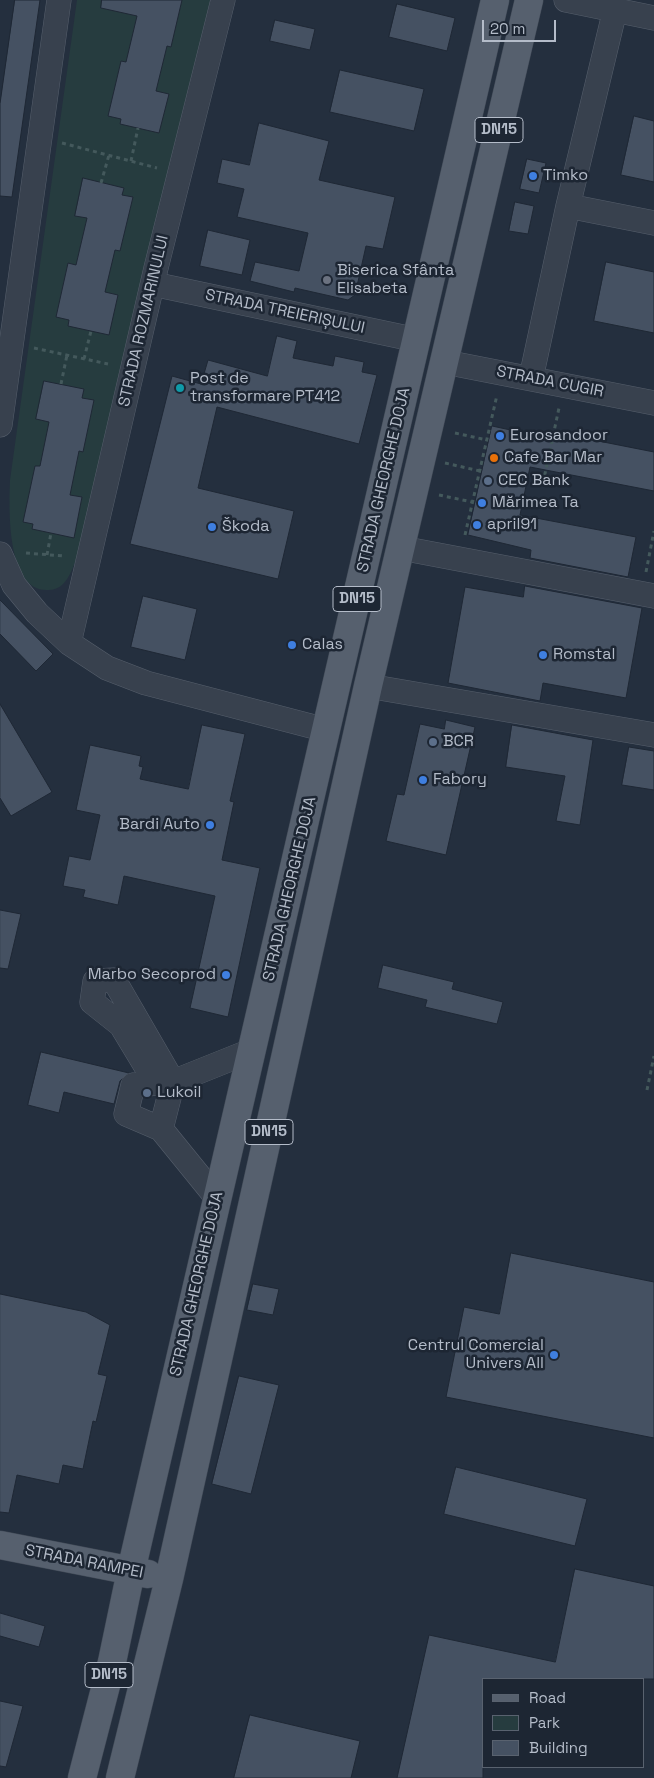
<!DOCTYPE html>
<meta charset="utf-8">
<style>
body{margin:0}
#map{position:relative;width:654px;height:1778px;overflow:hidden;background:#242f3e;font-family:"Space Grotesk",sans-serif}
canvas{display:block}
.legend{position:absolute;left:482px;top:1678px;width:162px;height:90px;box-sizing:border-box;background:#1d2633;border:1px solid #59626f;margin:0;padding:6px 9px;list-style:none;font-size:15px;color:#b4bcc9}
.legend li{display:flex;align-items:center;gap:10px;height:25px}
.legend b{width:25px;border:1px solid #59626f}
.scale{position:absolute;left:482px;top:20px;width:74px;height:22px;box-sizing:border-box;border:2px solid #b4bcc9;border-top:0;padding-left:6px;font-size:15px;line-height:18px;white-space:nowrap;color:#b4bcc9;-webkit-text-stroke:4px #1d2633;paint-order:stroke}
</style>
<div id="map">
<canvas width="654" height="1778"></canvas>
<ul class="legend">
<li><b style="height:6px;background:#56606e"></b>Road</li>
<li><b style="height:14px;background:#263c3f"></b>Park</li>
<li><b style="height:14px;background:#455162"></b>Building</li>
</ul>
<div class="scale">20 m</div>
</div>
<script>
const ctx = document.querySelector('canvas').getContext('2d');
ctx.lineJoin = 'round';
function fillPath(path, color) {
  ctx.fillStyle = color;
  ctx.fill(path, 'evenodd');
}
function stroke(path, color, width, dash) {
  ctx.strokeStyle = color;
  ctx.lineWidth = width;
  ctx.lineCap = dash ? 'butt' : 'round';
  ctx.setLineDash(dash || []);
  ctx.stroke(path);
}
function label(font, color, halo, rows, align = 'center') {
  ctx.font = font + ' "Space Grotesk",sans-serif';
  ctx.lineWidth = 5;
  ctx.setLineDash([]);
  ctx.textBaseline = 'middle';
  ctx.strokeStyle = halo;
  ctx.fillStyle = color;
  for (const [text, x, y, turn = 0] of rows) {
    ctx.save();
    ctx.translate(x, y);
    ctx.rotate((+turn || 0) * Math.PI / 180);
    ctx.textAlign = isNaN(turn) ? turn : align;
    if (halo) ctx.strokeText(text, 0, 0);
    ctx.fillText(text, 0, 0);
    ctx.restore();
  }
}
const green = new Path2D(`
 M 77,0 L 212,0 L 77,557 C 72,570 66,590 49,590 C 6,593 9,508 10,480 Z`);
const building = new Path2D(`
 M 15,0 L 40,0 L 12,197 L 0,196 L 0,104 Z
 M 102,0 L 182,0 L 171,47 L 167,46 L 156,91 L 169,94 L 159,133 L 120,124 L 121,119 L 108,116 L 121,61 L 126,62 L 137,16 L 101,8 Z
 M 397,4 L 455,18 L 447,51 L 389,37 Z
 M 275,20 L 315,29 L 310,50 L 270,41 Z
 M 340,70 L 424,89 L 414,131 L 330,112 Z
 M 634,116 L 654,121 L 654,182 L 621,175 Z
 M 259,123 L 329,141 L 319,180 L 395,197 L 383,249 L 366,246 L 355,295 L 348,300 L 295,288 L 294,292 L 250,281 L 255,262 L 299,271 L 308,233 L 237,217 L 244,189 L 217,183 L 222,159 L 249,165 Z
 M 527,159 L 546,163 L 539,193 L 520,189 Z
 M 83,178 L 124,188 L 122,195 L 133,197 L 120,251 L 115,250 L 105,292 L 118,295 L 109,335 L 68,326 L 69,320 L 56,317 L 68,263 L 76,265 L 87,218 L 75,216 Z
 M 515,202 L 534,206 L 528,234 L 509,231 Z
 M 208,230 L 250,240 L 242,275 L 200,266 Z
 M 606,262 L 654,272 L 654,333 L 594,321 Z
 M 277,336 L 297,341 L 293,358 L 333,366 L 335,356 L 364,362 L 362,372 L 377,375 L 359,444 L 217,407 L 198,488 L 294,511 L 278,579 L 130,544 L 172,376 L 201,384 L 208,360 L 267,376 Z
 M 44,381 L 84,389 L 82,398 L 94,400 L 83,452 L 79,451 L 70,495 L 82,497 L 74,538 L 32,529 L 33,524 L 23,522 L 35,466 L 40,466 L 49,422 L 36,419 Z
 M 492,426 L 566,442 L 568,435 L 654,452 L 654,491 L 530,467 L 520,515 L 636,537 L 628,577 L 530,558 L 531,550 L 468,535 Z
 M 525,586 L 642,608 L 626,698 L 543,683 L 540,701 L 448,683 L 465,587 L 523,597 Z
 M 143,596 L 197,609 L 185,660 L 131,647 Z
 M 0,600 L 53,654 L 36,671 L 0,634 Z
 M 0,704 L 52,792 L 11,816 L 0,798 Z
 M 446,720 L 475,727 L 446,855 L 386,841 L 397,794 L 404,795 L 420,724 L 444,729 Z
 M 202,725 L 245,734 L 230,801 L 234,802 L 222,860 L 260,868 L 228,1017 L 190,1008 L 215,896 L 124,876 L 118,905 L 83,897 L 85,890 L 63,886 L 69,856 L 90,860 L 100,815 L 76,810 L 90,745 L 141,756 L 139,766 L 143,767 L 140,779 L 188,789 Z
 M 512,725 L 593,740 L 580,825 L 556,821 L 565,776 L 506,767 Z
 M 629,747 L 654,751 L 654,790 L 622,785 Z
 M 0,910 L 21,914 L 8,969 L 0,968 Z
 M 383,965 L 454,982 L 452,989 L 503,1002 L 497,1024 L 425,1007 L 427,1000 L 378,988 Z
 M 41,1052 L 129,1073 L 120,1081 L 114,1104 L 64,1092 L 59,1113 L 28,1105 Z
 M 511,1253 L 654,1282 L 654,1438 L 446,1397 L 464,1307 L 499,1314 Z
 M 253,1284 L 279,1289 L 273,1315 L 247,1310 Z
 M 0,1294 L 86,1312 L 110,1325 L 98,1374 L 107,1376 L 96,1422 L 93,1421 L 83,1469 L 63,1465 L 59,1484 L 17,1475 L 9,1513 L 0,1512 Z
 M 239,1376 L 279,1385 L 251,1494 L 212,1484 Z
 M 456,1467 L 587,1499 L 575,1546 L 444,1514 Z
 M 575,1569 L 654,1586 L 654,1679 L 483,1679 L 483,1778 L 397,1778 L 429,1635 L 555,1662 Z
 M 0,1613 L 45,1626 L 39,1647 L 0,1636 Z
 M 0,1701 L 23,1706 L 6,1767 L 0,1766 Z
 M 250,1715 L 360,1741 L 351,1778 L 234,1778 Z`);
const path = new Path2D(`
 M 62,143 L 157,168
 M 131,161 L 138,128
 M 101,183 L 109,155
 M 34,348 L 108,364
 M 84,359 L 91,331
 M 61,384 L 67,355
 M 455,433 L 487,440
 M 445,463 L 480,471
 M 543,483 L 559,408
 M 439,495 L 472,502
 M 465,535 L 497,395
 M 26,553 L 64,556
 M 47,555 L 51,533
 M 646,572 L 654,531
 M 647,1090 L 654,1056`);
const minor = new Path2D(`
 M 566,0 L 654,18
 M 568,206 L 615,10
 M 153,284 L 417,340
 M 445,362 L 654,403
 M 531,378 L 568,206 L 654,223
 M 0,425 L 59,0
 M 401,548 L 654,596
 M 0,554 L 14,585 L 37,613 L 69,643 L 107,668 L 146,683 L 326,730
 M 69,643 L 156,268 L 223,0
 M 368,686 L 654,735
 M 156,1083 L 121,1025 L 92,1002 L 95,981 L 114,980 L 173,1082 L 133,1085 L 126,1114 L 161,1129
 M 217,1198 L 161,1129 L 173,1082 L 253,1050`);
const major = new Path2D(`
 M 0,1545 L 148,1574
 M 82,1778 L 112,1662 L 131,1571 L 495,0
 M 120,1778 L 169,1579 L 368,686 L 529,0`);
const markers = [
 [533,176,5,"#3f7fe0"],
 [327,280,5,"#6b7280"],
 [180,388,5,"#0f9aa8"],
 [500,436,5,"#3f7fe0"],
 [494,458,5,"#e8710a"],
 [488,481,5,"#5c6f8a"],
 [482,503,5,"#3f7fe0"],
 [477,525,5,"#3f7fe0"],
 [212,527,5,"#3f7fe0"],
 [292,645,5,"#3f7fe0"],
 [543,655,5,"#3f7fe0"],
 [433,742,5,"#5c6f8a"],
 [423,780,5,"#3f7fe0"],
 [210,825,5,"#3f7fe0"],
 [226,975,5,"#3f7fe0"],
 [147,1093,5,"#5c6f8a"],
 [554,1355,5,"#3f7fe0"]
];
const shields = [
 [499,130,48],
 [357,599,48],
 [269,1132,48],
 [109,1675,48]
];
const shieldNames = [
 ["DN15",499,130],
 ["DN15",357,599],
 ["DN15",269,1132],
 ["DN15",109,1675]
];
const poiNames = [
 ["Timko",543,176],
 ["Biserica Sfânta",337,271],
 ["Elisabeta",337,289],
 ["Post de",190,379],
 ["transformare PT412",190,397],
 ["Eurosandoor",510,436],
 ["Cafe Bar Mar",504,458],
 ["CEC Bank",498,481],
 ["Mărimea Ta",492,503],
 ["april91",487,525],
 ["Škoda",222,527],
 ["Calas",302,645],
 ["Romstal",553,655],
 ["BCR",443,742],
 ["Fabory",433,780],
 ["Bardi Auto",200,825,"right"],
 ["Marbo Secoprod",216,975,"right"],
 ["Lukoil",157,1093],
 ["Centrul Comercial",544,1346,"right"],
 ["Univers All",544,1364,"right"]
];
const streetNames = [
 ["STRADA TREIERIȘULUI",285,312,12],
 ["STRADA ROZMARINULUI",144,321,-77],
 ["STRADA CUGIR",550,382,11],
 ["STRADA GHEORGHE DOJA",384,480,-77],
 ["STRADA GHEORGHE DOJA",290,889,-77],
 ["STRADA GHEORGHE DOJA",197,1284,-77],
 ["STRADA RAMPEI",84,1562,11]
];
fillPath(green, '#263c3f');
fillPath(building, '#455162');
stroke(building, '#1f2835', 1);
stroke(minor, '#565f6c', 25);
stroke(major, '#414a57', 29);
stroke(path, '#44595c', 3, [4, 4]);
stroke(minor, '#38414e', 24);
stroke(major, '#56606e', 28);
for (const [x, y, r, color] of markers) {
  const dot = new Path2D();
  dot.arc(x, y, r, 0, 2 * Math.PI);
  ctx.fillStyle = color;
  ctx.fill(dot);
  stroke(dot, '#1d2633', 2);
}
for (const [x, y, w] of shields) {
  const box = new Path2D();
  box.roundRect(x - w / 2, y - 12.5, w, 25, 4);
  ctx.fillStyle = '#1d2633';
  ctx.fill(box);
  stroke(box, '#b4bcc9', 1);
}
label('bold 15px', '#b4bcc9', null, shieldNames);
label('16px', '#b4bcc9', '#1d2633', poiNames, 'left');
label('16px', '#b4bcc9', '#1d2633', streetNames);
</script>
